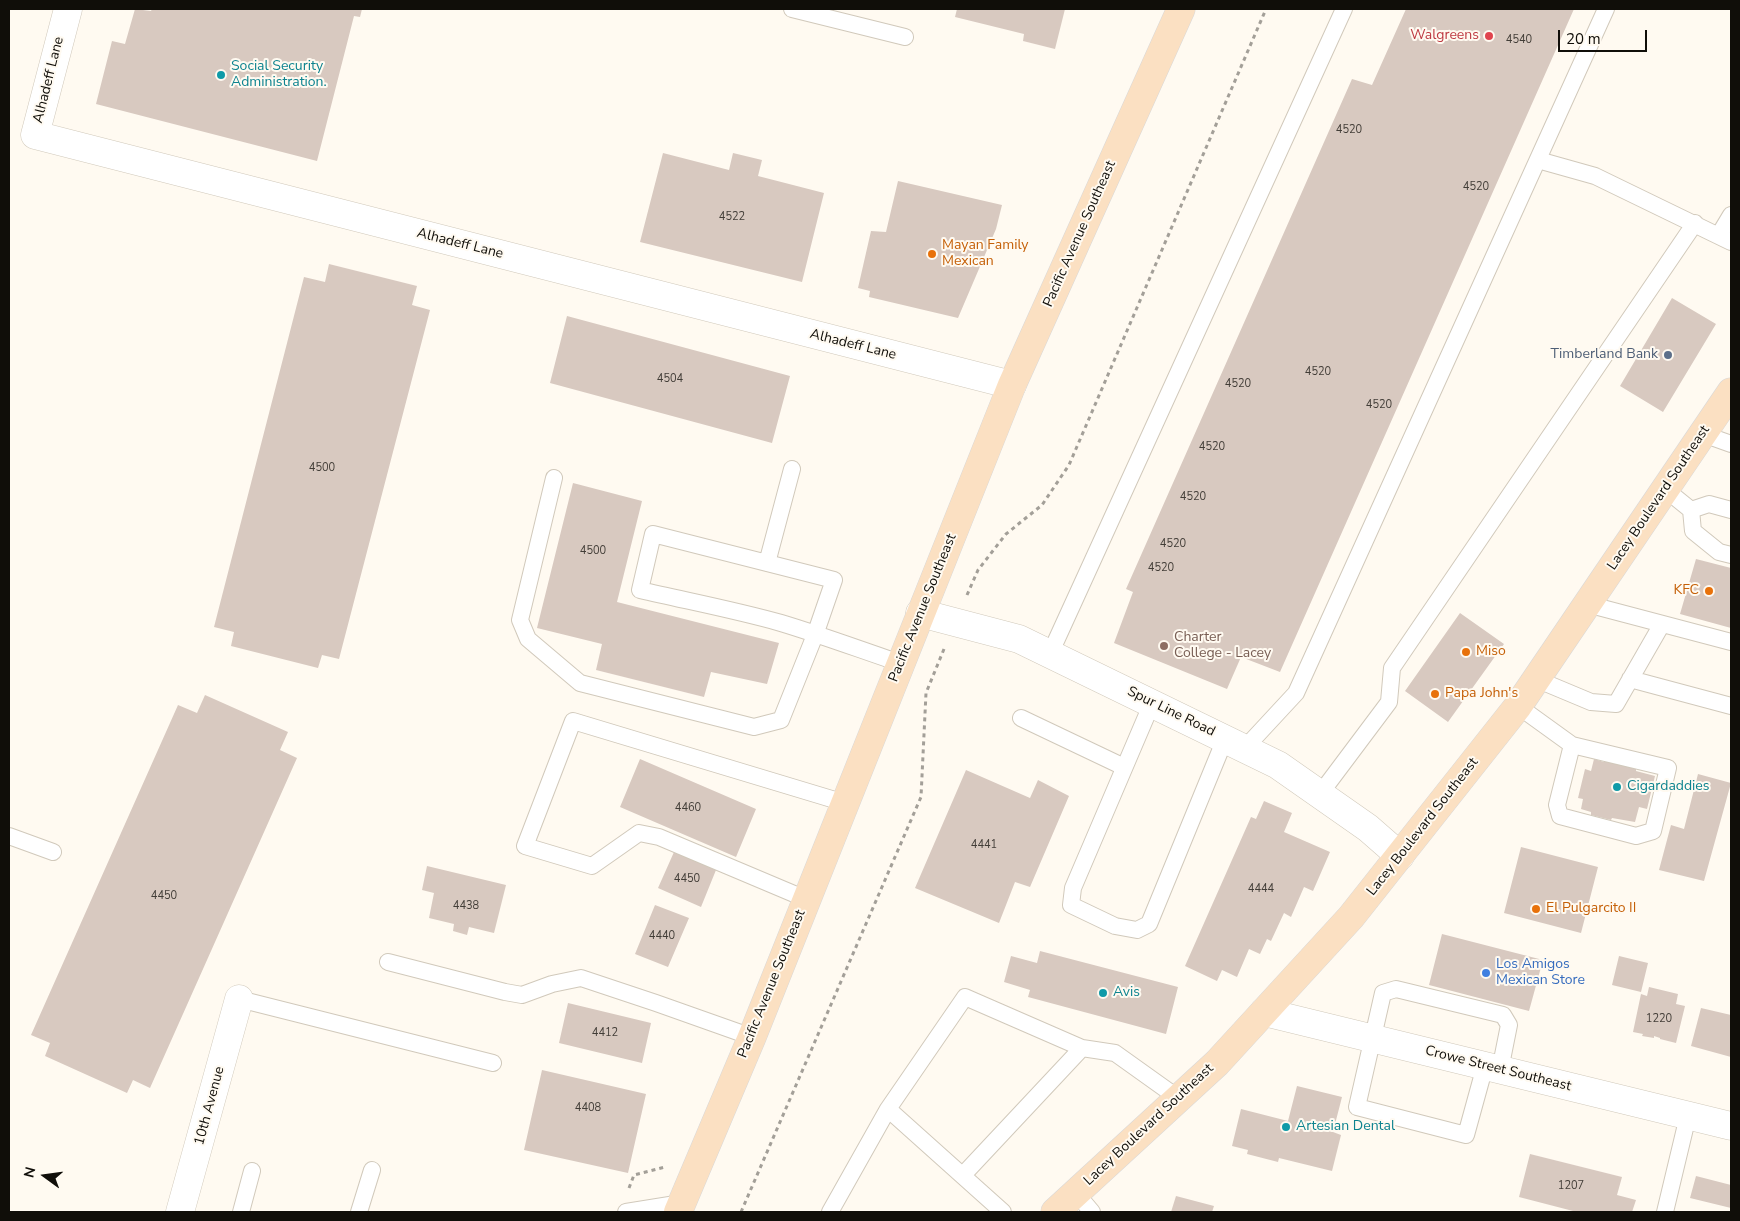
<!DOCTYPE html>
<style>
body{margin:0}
#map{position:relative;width:1740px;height:1221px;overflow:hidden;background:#fffaf1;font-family:"Nunito Sans",sans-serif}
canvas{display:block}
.frame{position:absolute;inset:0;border:10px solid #100e09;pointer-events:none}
.north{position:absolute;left:20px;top:1151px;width:50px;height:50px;-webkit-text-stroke:4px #fffaf1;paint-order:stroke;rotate:284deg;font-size:14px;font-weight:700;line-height:20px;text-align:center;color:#100e09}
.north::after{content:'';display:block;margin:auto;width:18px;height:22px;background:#100e09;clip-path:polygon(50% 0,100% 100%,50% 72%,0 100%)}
.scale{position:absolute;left:1558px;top:30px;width:89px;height:22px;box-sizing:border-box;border:2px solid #100e09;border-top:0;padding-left:6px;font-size:15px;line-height:18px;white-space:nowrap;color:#100e09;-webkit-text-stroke:4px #fffaf1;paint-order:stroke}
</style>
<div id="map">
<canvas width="1740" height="1221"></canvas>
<div class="frame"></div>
<div class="north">N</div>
<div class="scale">20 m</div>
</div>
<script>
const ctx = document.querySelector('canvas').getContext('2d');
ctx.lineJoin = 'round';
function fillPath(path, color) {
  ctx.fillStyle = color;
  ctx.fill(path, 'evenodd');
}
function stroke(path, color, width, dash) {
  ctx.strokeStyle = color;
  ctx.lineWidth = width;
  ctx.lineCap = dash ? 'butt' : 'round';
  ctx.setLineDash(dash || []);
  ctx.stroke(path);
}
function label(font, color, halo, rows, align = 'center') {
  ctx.font = font + ' "Nunito Sans",sans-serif';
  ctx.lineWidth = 4;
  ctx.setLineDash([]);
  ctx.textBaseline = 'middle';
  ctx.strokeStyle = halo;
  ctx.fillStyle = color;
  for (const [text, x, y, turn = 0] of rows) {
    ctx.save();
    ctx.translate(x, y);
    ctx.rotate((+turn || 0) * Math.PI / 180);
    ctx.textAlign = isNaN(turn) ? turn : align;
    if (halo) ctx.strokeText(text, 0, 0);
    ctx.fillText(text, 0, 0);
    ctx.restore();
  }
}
const building = new Path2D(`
 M 135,9 L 151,11 L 152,9 L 362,9 L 360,17 L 354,16 L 317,161 L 96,104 L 112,41 L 125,44 Z
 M 957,9 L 1065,9 L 1055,49 L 1023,41 L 1024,34 L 955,17 Z
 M 1406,9 L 1574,9 L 1280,672 L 1241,657 L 1227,689 L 1114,643 L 1133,592 L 1126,589 L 1352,79 L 1372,85 Z
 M 663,153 L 729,170 L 733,153 L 762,160 L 758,176 L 824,193 L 802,282 L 640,242 Z
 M 898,181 L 1002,205 L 996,229 L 958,318 L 869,297 L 870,291 L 858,288 L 871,231 L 886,232 Z
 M 329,264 L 417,286 L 412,305 L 430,310 L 339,659 L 322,655 L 318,668 L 231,646 L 234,632 L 214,627 L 304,277 L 325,282 Z
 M 1672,298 L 1716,324 L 1663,412 L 1620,386 Z
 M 567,316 L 790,376 L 772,443 L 550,383 Z
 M 573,483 L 642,501 L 617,602 L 779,643 L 767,684 L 711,672 L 704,697 L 596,670 L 602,644 L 537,628 Z
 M 1696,559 L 1731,568 L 1731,628 L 1680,614 Z
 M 1460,613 L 1504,644 L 1448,722 L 1405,691 Z
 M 205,695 L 288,732 L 280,750 L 297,758 L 150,1088 L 133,1080 L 127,1093 L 45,1056 L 50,1043 L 31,1035 L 178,705 L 197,713 Z
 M 640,759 L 756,809 L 736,857 L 620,807 Z
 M 1594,759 L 1604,762 L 1605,759 L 1626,764 L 1625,766 L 1636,769 L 1636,771 L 1655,776 L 1647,809 L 1639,807 L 1635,822 L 1612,818 L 1611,820 L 1591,815 L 1591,812 L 1581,809 L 1583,799 L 1578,798 L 1585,769 L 1591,771 Z
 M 966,770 L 1030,798 L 1038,780 L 1069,796 L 1030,887 L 1015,882 L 999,923 L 915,888 Z
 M 1698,774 L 1731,783 L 1704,881 L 1659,870 L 1671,825 L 1684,829 Z
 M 1264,801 L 1292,813 L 1284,832 L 1330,852 L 1313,891 L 1304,887 L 1291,917 L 1284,913 L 1271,941 L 1267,939 L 1260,954 L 1249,949 L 1237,977 L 1222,970 L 1217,981 L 1185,966 L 1251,817 L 1256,819 Z
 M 1521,847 L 1598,867 L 1581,933 L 1504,913 Z
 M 674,852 L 716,870 L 701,907 L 658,888 Z
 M 427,866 L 506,885 L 494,933 L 469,927 L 467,935 L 453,931 L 454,924 L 429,918 L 434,893 L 422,890 Z
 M 655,905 L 689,918 L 668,967 L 635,954 Z
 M 1442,934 L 1543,960 L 1529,1011 L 1429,985 Z
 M 1040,951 L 1178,987 L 1166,1034 L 1028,997 L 1030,990 L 1004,982 L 1011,956 L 1037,963 Z
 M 1619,956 L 1648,963 L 1641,992 L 1612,985 Z
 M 1649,987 L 1678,994 L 1676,1004 L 1685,1006 L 1676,1043 L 1660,1039 L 1660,1038 L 1654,1036 L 1654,1038 L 1642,1036 L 1643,1034 L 1633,1032 L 1641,994 L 1647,996 Z
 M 568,1003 L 651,1023 L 642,1063 L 559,1043 Z
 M 1701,1008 L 1731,1015 L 1731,1057 L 1691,1046 Z
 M 542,1070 L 646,1094 L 628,1173 L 524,1150 Z
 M 1297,1086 L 1342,1097 L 1333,1132 L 1341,1135 L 1332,1171 L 1279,1158 L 1278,1162 L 1247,1154 L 1248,1150 L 1232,1146 L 1241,1109 L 1288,1121 Z
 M 1530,1154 L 1622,1177 L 1617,1195 L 1636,1200 L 1632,1212 L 1573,1212 L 1573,1211 L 1519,1197 Z
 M 1696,1176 L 1731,1185 L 1731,1208 L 1690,1198 Z
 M 1176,1196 L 1214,1206 L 1212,1212 L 1171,1212 Z`);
const path = new Path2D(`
 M 967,595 L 978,570 L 1006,534 L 1042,505 L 1069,465 L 1266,9
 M 629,1188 L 634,1175 L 665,1167
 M 741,1212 L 921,797 L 926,693 L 944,649`);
const service = new Path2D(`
 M 792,9 L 905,37
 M 1538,160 L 1595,176 L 1731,242
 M 1719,235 L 1731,215
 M 1703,434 L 1731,444
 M 554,478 L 520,620 L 528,639 L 580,683 L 754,727 L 781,720 L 815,635 L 834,580 L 653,534 L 640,590 C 687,601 735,610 781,623 C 821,635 861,650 900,663
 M 1665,489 L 1691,510 L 1693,531 L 1719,552 L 1731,555
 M 1691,510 L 1709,504 L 1731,510
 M 767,563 L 792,469
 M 1587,604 L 1731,642
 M 1050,654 L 1344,9
 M 1536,679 L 1591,702 L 1616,704 L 1662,624
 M 1630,679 L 1731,706
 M 1152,703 L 1073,888 L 1071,905 L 1115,926 L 1137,930 L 1149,924 L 1225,739
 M 1518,706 L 1572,745 L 1668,768 L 1653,831 L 1636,836 L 1560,816 L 1557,805 L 1572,745
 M 1021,718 L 1124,767
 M 1245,748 L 1296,693 L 1606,9
 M 1320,794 L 1389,702 L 1392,668 L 1695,223
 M 9,836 L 53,852
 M 806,899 L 659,837 L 639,833 L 592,866 L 525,846 L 573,721 L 845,803
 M 388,962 L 505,992 L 522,995 L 552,984 L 581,978 L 656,1003 L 752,1037
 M 239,999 L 493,1063
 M 1485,1066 L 1466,1135 L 1357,1107 L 1383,993 L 1396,989 L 1503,1015 L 1509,1025 L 1500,1070
 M 888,1109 L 1003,1212
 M 963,1175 L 1082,1048
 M 1076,1193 L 1092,1212
 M 241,1212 L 252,1171
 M 359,1212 L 372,1170
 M 626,1212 L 682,1203
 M 830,1212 L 888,1109 L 965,997 L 1082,1048 L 1115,1053 L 1178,1098
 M 1665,1212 L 1688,1116`);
const minor = new Path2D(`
 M 68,9 L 35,135 L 1012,385
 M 920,613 L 1019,639 L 1278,765 L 1368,828 L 1400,856
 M 1264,1012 L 1731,1126
 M 180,1212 L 239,999`);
const primary = new Path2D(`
 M 678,1212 L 752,1037 L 1012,385 L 1181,9
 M 1055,1212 L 1217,1063 L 1351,917 L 1518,706 L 1731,392`);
const markers = [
 [1489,36,5,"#e0444e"],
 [221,75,5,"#0f9aa8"],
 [932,254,5,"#e8710a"],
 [1668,355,5,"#5c6f8a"],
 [1709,591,5,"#e8710a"],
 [1164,646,5,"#8d6e63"],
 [1466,652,5,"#e8710a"],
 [1435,694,5,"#e8710a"],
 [1617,787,5,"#0f9aa8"],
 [1536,909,5,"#e8710a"],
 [1486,973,5,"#3f7fe0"],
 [1103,993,5,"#0f9aa8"],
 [1286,1127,5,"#0f9aa8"]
];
const numberNames = [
 ["4540",1519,40],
 ["4520",1349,130],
 ["4520",1476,187],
 ["4522",732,217],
 ["4520",1318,372],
 ["4504",670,379],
 ["4520",1238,384],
 ["4520",1379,405],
 ["4520",1212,447],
 ["4500",322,468],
 ["4520",1193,497],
 ["4520",1173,544],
 ["4500",593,551],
 ["4520",1161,568],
 ["4460",688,808],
 ["4441",984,845],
 ["4450",687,879],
 ["4444",1261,889],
 ["4450",164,896],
 ["4438",466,906],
 ["4440",662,936],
 ["1220",1659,1019],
 ["4412",605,1033],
 ["4408",588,1108],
 ["1207",1571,1186]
];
const healthNames = [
 ["Walgreens",1479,36]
];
const cultureNames = [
 ["Social Security",231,67],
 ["Administration.",231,83],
 ["Cigardaddies",1627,787],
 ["Avis",1113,993],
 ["Artesian Dental",1296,1127]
];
const streetNames = [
 ["Alhadeff Lane",49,80,-76],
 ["Pacific Avenue Southeast",1080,234,-66],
 ["Alhadeff Lane",460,244,14],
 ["Alhadeff Lane",853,345,14],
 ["Lacey Boulevard Southeast",1659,498,-56],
 ["Pacific Avenue Southeast",923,608,-68],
 ["Spur Line Road",1171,712,26],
 ["Lacey Boulevard Southeast",1423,827,-52],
 ["Pacific Avenue Southeast",772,984,-68],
 ["Crowe Street Southeast",1498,1069,14],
 ["10th Avenue",210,1106,-75],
 ["Lacey Boulevard Southeast",1149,1125,-43]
];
const foodNames = [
 ["Mayan Family",942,246],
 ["Mexican",942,262],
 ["KFC",1699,591,"right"],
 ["Miso",1476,652],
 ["Papa John's",1445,694],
 ["El Pulgarcito II",1546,909]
];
const serviceNames = [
 ["Timberland Bank",1658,355]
];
const educationNames = [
 ["Charter",1174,638],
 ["College - Lacey",1174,654]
];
const shopNames = [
 ["Los Amigos",1496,965],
 ["Mexican Store",1496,981]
];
fillPath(building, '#d8c9c0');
stroke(service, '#d1c9bb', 18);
stroke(minor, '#d1c9bb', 29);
stroke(primary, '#d9d8d8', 29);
stroke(path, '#a39f98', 3, [4, 4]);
stroke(service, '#fff', 16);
stroke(minor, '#fff', 28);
stroke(primary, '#fbe0c2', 28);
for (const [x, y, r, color] of markers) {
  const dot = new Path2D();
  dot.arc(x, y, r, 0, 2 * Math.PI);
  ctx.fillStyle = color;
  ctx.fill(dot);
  stroke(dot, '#fffaf1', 2);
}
label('11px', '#423d37', null, numberNames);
label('14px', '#be3a42', '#fffaf1', healthNames, 'right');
label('14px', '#0d838f', '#fffaf1', cultureNames, 'left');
label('14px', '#100e09', '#fffaf1', streetNames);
label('14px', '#c56008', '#fffaf1', foodNames, 'left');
label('14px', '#4e5e75', '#fffaf1', serviceNames, 'right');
label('14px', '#785e54', '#fffaf1', educationNames, 'left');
label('14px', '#366cbe', '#fffaf1', shopNames, 'left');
</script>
